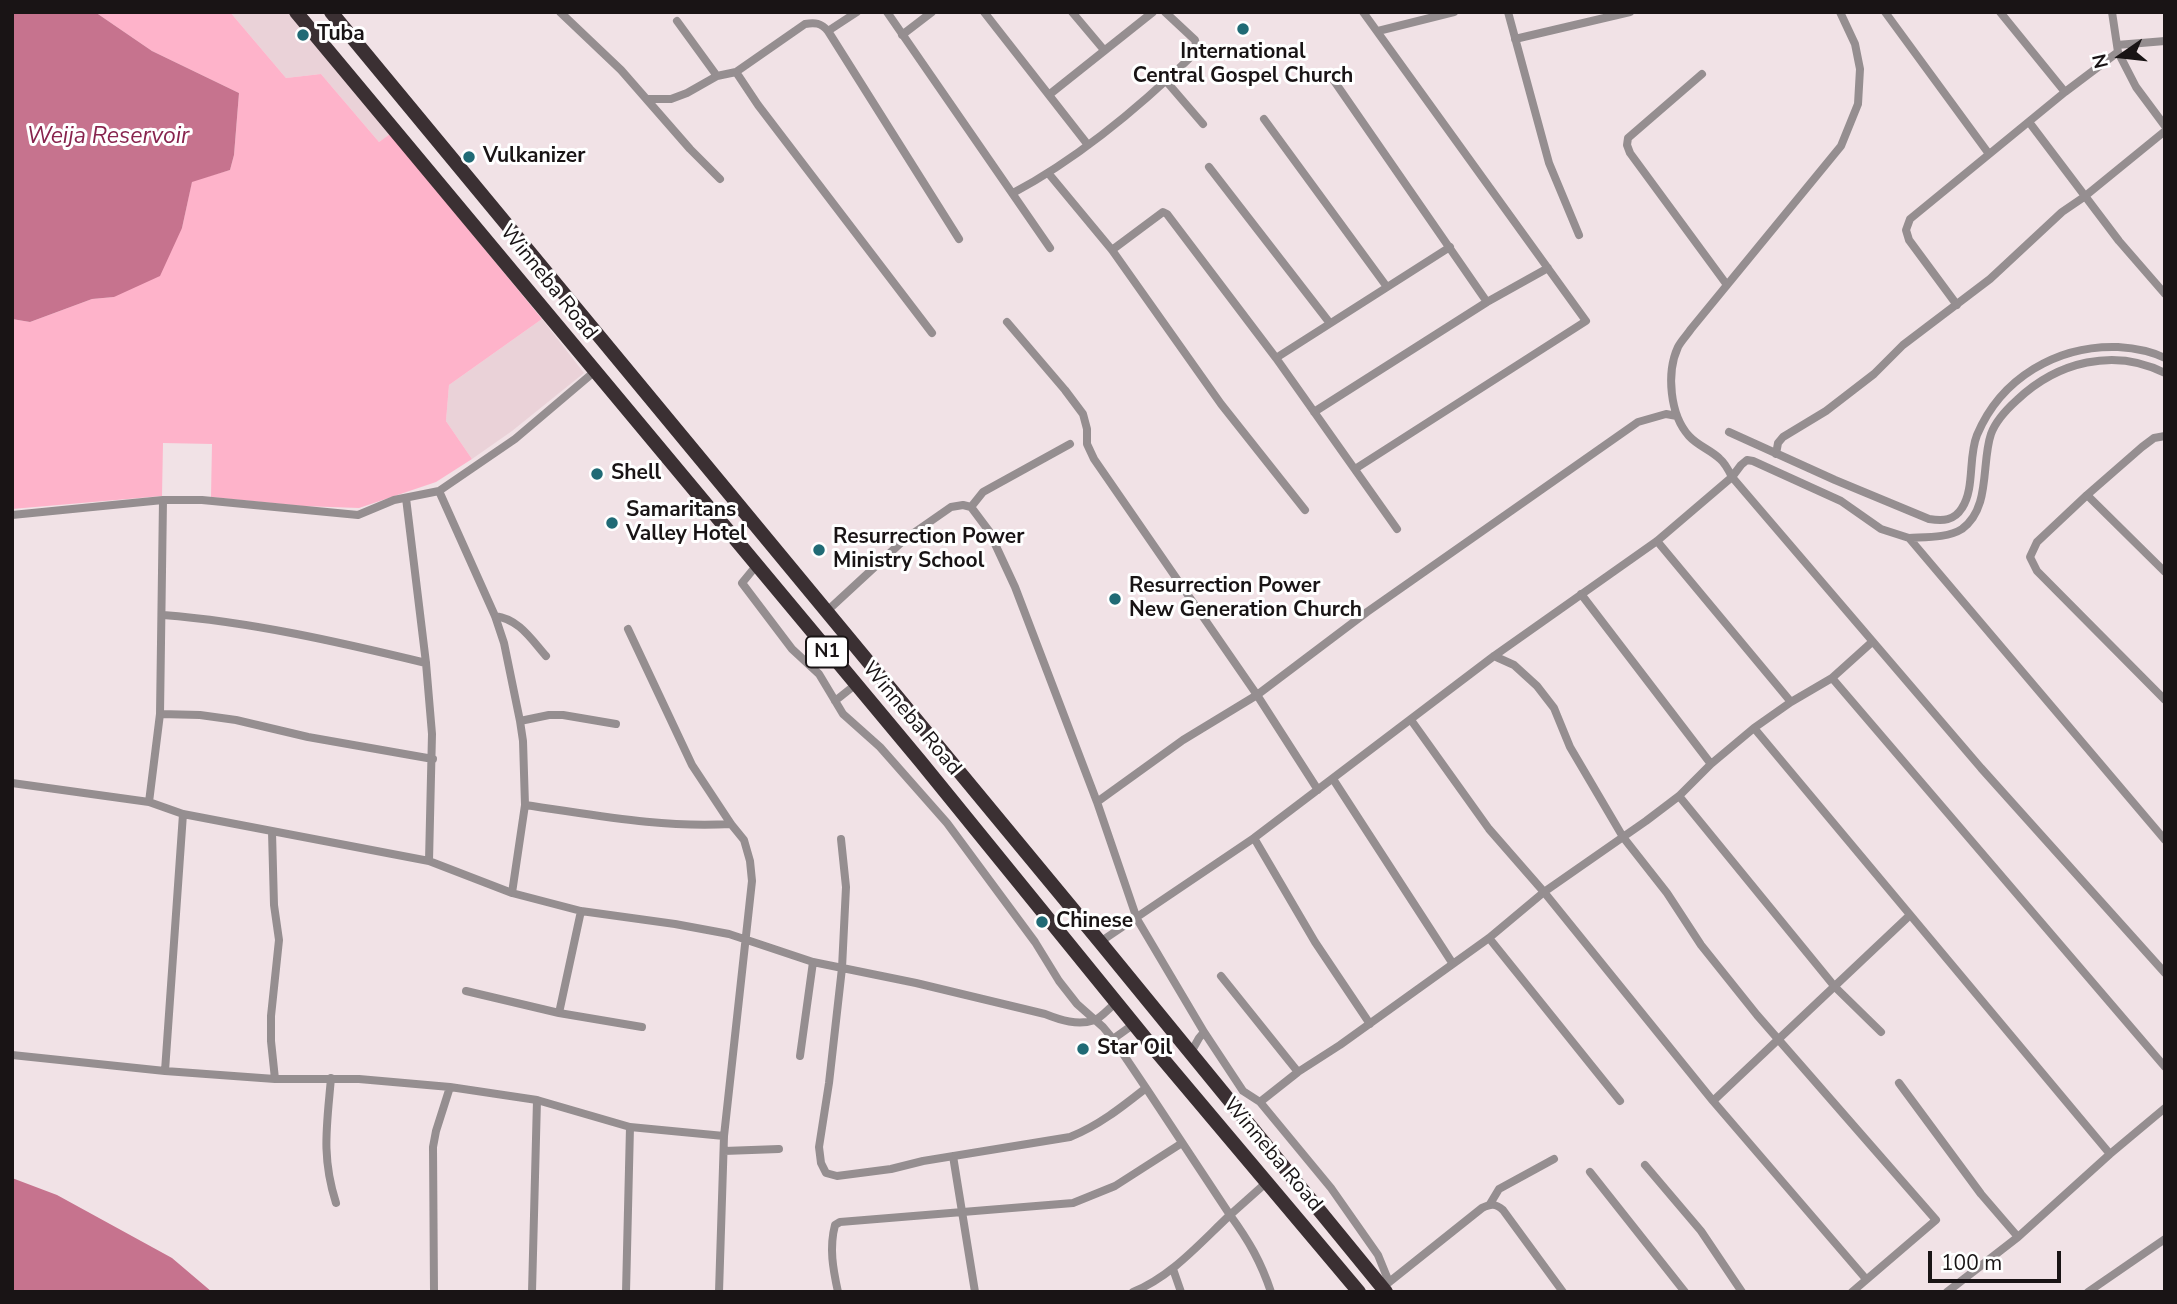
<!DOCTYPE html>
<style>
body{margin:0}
#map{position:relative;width:2177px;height:1304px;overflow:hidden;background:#f1e2e6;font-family:"Nunito Sans",sans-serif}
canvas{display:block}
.frame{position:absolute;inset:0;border:14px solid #191415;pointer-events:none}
.north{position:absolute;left:2086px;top:21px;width:70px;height:70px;-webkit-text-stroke:5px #fff;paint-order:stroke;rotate:256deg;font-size:19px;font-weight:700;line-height:28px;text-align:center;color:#191415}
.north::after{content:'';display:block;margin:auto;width:24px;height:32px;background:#191415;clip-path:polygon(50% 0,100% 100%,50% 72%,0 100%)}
.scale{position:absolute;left:1928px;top:1251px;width:133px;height:32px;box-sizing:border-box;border:4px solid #191415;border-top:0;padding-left:9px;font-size:21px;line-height:24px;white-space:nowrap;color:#191415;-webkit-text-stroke:5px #fff;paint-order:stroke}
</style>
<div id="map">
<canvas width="2177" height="1304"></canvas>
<div class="frame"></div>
<div class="north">N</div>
<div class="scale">100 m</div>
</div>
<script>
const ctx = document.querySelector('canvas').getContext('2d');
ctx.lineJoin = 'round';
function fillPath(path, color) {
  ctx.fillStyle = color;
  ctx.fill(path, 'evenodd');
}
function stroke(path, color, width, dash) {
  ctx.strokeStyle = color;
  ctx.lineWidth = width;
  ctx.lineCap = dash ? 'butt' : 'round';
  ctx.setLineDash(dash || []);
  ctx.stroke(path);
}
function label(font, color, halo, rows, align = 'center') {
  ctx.font = font + ' "Nunito Sans",sans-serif';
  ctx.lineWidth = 6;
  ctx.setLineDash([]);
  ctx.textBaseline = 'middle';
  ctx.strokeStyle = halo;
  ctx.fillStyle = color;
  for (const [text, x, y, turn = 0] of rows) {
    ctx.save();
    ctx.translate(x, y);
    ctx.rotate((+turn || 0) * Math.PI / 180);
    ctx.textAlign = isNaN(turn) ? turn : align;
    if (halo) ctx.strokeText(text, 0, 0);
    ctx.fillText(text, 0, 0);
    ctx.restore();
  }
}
const built = new Path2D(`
 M 230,12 L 288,12 L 390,134 L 379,142 L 321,74 L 286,78 Z
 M 542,319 L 584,373 L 512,431 L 472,459 L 446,421 L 449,385 Z`);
const green = new Path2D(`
 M 95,12 L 230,12 L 286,78 L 321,74 L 379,142 L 390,134 L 542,319 L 449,385 L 446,421 L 472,459 L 436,482 L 359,508 L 302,506 L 211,497 L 212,444 L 163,443 L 162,496 L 12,509 L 12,319 L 30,322 L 92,299 L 114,297 L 182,228 L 192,181 L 230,170 L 234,155 L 239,93 L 152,51 Z`);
const water = new Path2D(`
 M 12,12 L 95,12 L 152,51 L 239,93 L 234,155 L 230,170 L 192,182 L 182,228 L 160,276 L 114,297 L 92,299 L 30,322 L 12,319 Z
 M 12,1178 L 57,1195 L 172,1258 L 212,1292 L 12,1292 Z`);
const street = new Path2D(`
 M 560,12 L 621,70 L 690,149 L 720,179
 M 887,12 L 1050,248
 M 984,12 L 1088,145
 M 1072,12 L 1104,50
 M 1508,12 L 1549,163 L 1579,235
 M 1840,12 L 1855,44 L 1860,69 L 1858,104 L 1841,146 L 1691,329 C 1687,335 1681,341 1678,347 C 1666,373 1670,415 1689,436 C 1698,446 1711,450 1720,459 C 1725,463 1729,471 1732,477 L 1981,768 L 2165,973
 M 1885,12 L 1989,154
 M 2000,12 L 2065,92
 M 2112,12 L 2118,52 L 2136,87 L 2165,126
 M 677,21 L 717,76
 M 828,31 L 959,239
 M 1378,31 L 1454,12
 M 902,35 L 932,12
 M 1515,39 L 1630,12
 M 2117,45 L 2165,41
 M 736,72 L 758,105 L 932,333
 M 1702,74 L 1628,138 L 1627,145 L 1630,153 L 1727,285
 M 1330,75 L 1487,302
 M 1166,81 L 1203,124
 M 1050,94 L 1153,12
 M 648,99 L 671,99 L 687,93 L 717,76 L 736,72 L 805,24 C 815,22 821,23 828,31 L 857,12
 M 1264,119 L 1387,287
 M 2029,122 L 2119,241 L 2165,294
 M 1209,167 L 1329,322
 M 1049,174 L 1112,250 L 1221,404 L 1305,510
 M 1013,193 C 1081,157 1141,106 1196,52 L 1197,49 L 1195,40 L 1165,12
 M 1112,250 L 1163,212 L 1167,214 L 1276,358 L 1397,529
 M 1957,305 L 1909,240 L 1906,230 L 1910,219 L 2065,92 L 2118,52
 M 1007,322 L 1065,390 L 1083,414 L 1087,429 L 1087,444 L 1094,459 L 1257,695 L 1318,790
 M 1276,358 L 1450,247
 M 1314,412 L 1487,302 L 1548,268
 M 1729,432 L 1835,480 L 1929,519 C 1943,521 1954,521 1962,508 C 1975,488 1968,457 1977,435 C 2001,378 2057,345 2118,347 C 2133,348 2151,351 2165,358
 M 2165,436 L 2154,438 L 2142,447 L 2087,495 L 2037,542 L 2030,557 L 2037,571 L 2165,700
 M 1776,454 L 1778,443 L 1783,437 L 1826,411 L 1874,374 L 1903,345 L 1990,279 L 2062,212 L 2084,197 L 2165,131
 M 1355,469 L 1586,321 L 1363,12
 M 439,491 L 495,616 L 504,643 L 520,721 L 523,741 L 525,805 L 512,893
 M 2087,495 L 2165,572
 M 406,498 L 426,663 L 432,734 L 429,861
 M 971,507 L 983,492 L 1070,444
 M 12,515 L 163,500 L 202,500 L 358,515 L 394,500 L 439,491 L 515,439 L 594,372
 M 1909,538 C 1925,537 1948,538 1962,529 C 1991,508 1981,463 1991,434 C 1996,420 2007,409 2017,400 C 2057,362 2114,347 2165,373
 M 1657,541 L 1791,702
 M 756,566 L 742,583 L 792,649 L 819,674 L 843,714 L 880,747 L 947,823 L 1035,942 L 1059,981 L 1077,1004 L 1103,1027 L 1113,1039
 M 1581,594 L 1711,764
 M 826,612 L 905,539 L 951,507 L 963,505 L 971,507 L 989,531 L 1015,587 L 1097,802 L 1137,919 L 1204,1032
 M 163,615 C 252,622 339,642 426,663
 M 495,616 C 519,619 531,639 546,656
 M 628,629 L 692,765 L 731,824 L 744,840 L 750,861 L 752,881 L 724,1136 L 719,1292
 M 1494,656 L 1514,665 L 1537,686 L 1554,708 L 1570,747 L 1623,837 L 1667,893 L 1701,945 L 1757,1015 L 1936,1220 L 1852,1292
 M 1832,678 L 2165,1067
 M 835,701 L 855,685
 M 160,714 L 163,500
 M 1411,720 L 1489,829 L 1544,892 L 1713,1101 L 1866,1279
 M 520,721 L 549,715 L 563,715 L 616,724
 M 1754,728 L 2110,1154
 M 1333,779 L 1453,964
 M 12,783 L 149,802 L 183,814 L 429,861 L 512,893 L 581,911 L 675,924 L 729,934 L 813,962 L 916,983 L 1045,1014 C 1060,1020 1078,1026 1095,1020 C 1102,1017 1110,1007 1117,1002
 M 1679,796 L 1835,987 L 1881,1032
 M 149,802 L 160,714 L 200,715 L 236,720 L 308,737 L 433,759
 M 1097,802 L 1183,740 L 1257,695 L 1367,612 L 1638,422 L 1666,414 L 1677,416
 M 525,805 C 596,815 659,828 731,824
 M 272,832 L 274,905 L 279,940 L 271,1016 L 271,1041 L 275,1079
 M 1254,838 L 1315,942 L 1370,1024
 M 841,839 L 846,887 L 842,968 L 829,1083 L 819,1147 L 821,1163 L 826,1173 L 837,1176 L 891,1169 L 923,1161 L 1070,1137 C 1098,1126 1122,1107 1146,1088 L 1113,1039 L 1134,1024
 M 581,911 L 559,1013 L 642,1027
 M 1489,938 L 1620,1101
 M 1100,942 L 1254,838 L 1494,656 L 1657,541 L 1732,477 L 1741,465 L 1747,460 L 1753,461 L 1841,501 L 1881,529 L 1909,538 L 2165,840
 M 1221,976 L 1298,1072
 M 466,991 L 559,1013
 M 1190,1054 L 1199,1038 L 1204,1032 L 1243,1091 L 1260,1102 L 1331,1188 L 1378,1255 L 1389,1282
 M 12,1055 L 165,1071 L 183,814
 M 800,1056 L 813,962
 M 165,1071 L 275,1079 L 359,1079 L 450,1087 L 537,1100 L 630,1127 L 724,1136
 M 331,1078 C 327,1125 321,1156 336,1203
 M 1899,1083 L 1981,1194 L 2018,1237
 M 1146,1088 L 1230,1215 L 1267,1182
 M 1713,1101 L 1909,916
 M 1260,1102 L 1298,1072 L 1340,1045 L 1489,938 L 1544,892 L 1646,821 L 1679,796 L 1711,764 L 1754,728 L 1791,702 L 1832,678 L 1872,642
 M 724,1151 L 779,1149
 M 953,1156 L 975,1292
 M 1645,1165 L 1701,1231 L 1742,1292
 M 1590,1172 L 1685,1292
 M 1490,1204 L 1499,1189 L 1554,1159
 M 1173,1269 L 1181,1292
 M 1388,1283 L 1482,1208 C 1491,1204 1495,1203 1503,1210 L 1563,1292
 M 434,1292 L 433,1147 L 436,1131 L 450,1087
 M 532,1292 L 537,1100
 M 626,1292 L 630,1127
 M 838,1292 C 833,1269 829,1248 835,1225 L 840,1222 L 1073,1203 L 1115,1186 L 1182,1143
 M 1133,1292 C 1172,1276 1200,1243 1230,1215 C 1249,1241 1261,1262 1271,1292
 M 1947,1292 L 2018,1237 L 2110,1154 L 2165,1108
 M 2088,1292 L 2165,1239`);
const highway = new Path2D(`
 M 296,12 L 921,762 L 1146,1039 L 1359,1292
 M 331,12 L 1100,942 L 1386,1292`);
const markers = [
 [1243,29,7,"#206a75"],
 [303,35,7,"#206a75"],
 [469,157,7,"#206a75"],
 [597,474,7,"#206a75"],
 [612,523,7,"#206a75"],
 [819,550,7,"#206a75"],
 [1115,599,7,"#206a75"],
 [1042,922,7,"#206a75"],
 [1083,1049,7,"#206a75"]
];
const shields = [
 [827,652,42]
];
const shieldNames = [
 ["N1",827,652]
];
const poiNames = [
 ["Tuba",317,35],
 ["International",1243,53,"center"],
 ["Central Gospel Church",1243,77,"center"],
 ["Vulkanizer",483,157],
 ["Shell",611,474],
 ["Samaritans",626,511],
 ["Valley Hotel",626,535],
 ["Resurrection Power",833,538],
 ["Ministry School",833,562],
 ["Resurrection Power",1129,587],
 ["New Generation Church",1129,611],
 ["Chinese",1056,922],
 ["Star Oil",1097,1049]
];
const streetNames = [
 ["Winneba Road",548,283,51],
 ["Winneba Road",911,719,50],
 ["Winneba Road",1272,1155,50]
];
const waterNames = [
 ["Weija Reservoir",108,137]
];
fillPath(built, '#ead2d8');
fillPath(green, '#feb3ca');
fillPath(water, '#c6738e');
stroke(street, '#958e90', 8);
stroke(highway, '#3b3033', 14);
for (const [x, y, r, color] of markers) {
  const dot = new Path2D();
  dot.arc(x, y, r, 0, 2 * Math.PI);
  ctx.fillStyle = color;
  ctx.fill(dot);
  stroke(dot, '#fff', 2.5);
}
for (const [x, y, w] of shields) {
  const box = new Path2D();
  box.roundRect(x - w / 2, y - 15.5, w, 31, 5);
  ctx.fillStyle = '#fff';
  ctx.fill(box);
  stroke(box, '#191415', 2);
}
label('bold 19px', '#191415', null, shieldNames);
label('bold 21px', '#191415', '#fff', poiNames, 'left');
label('21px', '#191415', '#fff', streetNames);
label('italic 23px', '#88244e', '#fff', waterNames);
</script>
